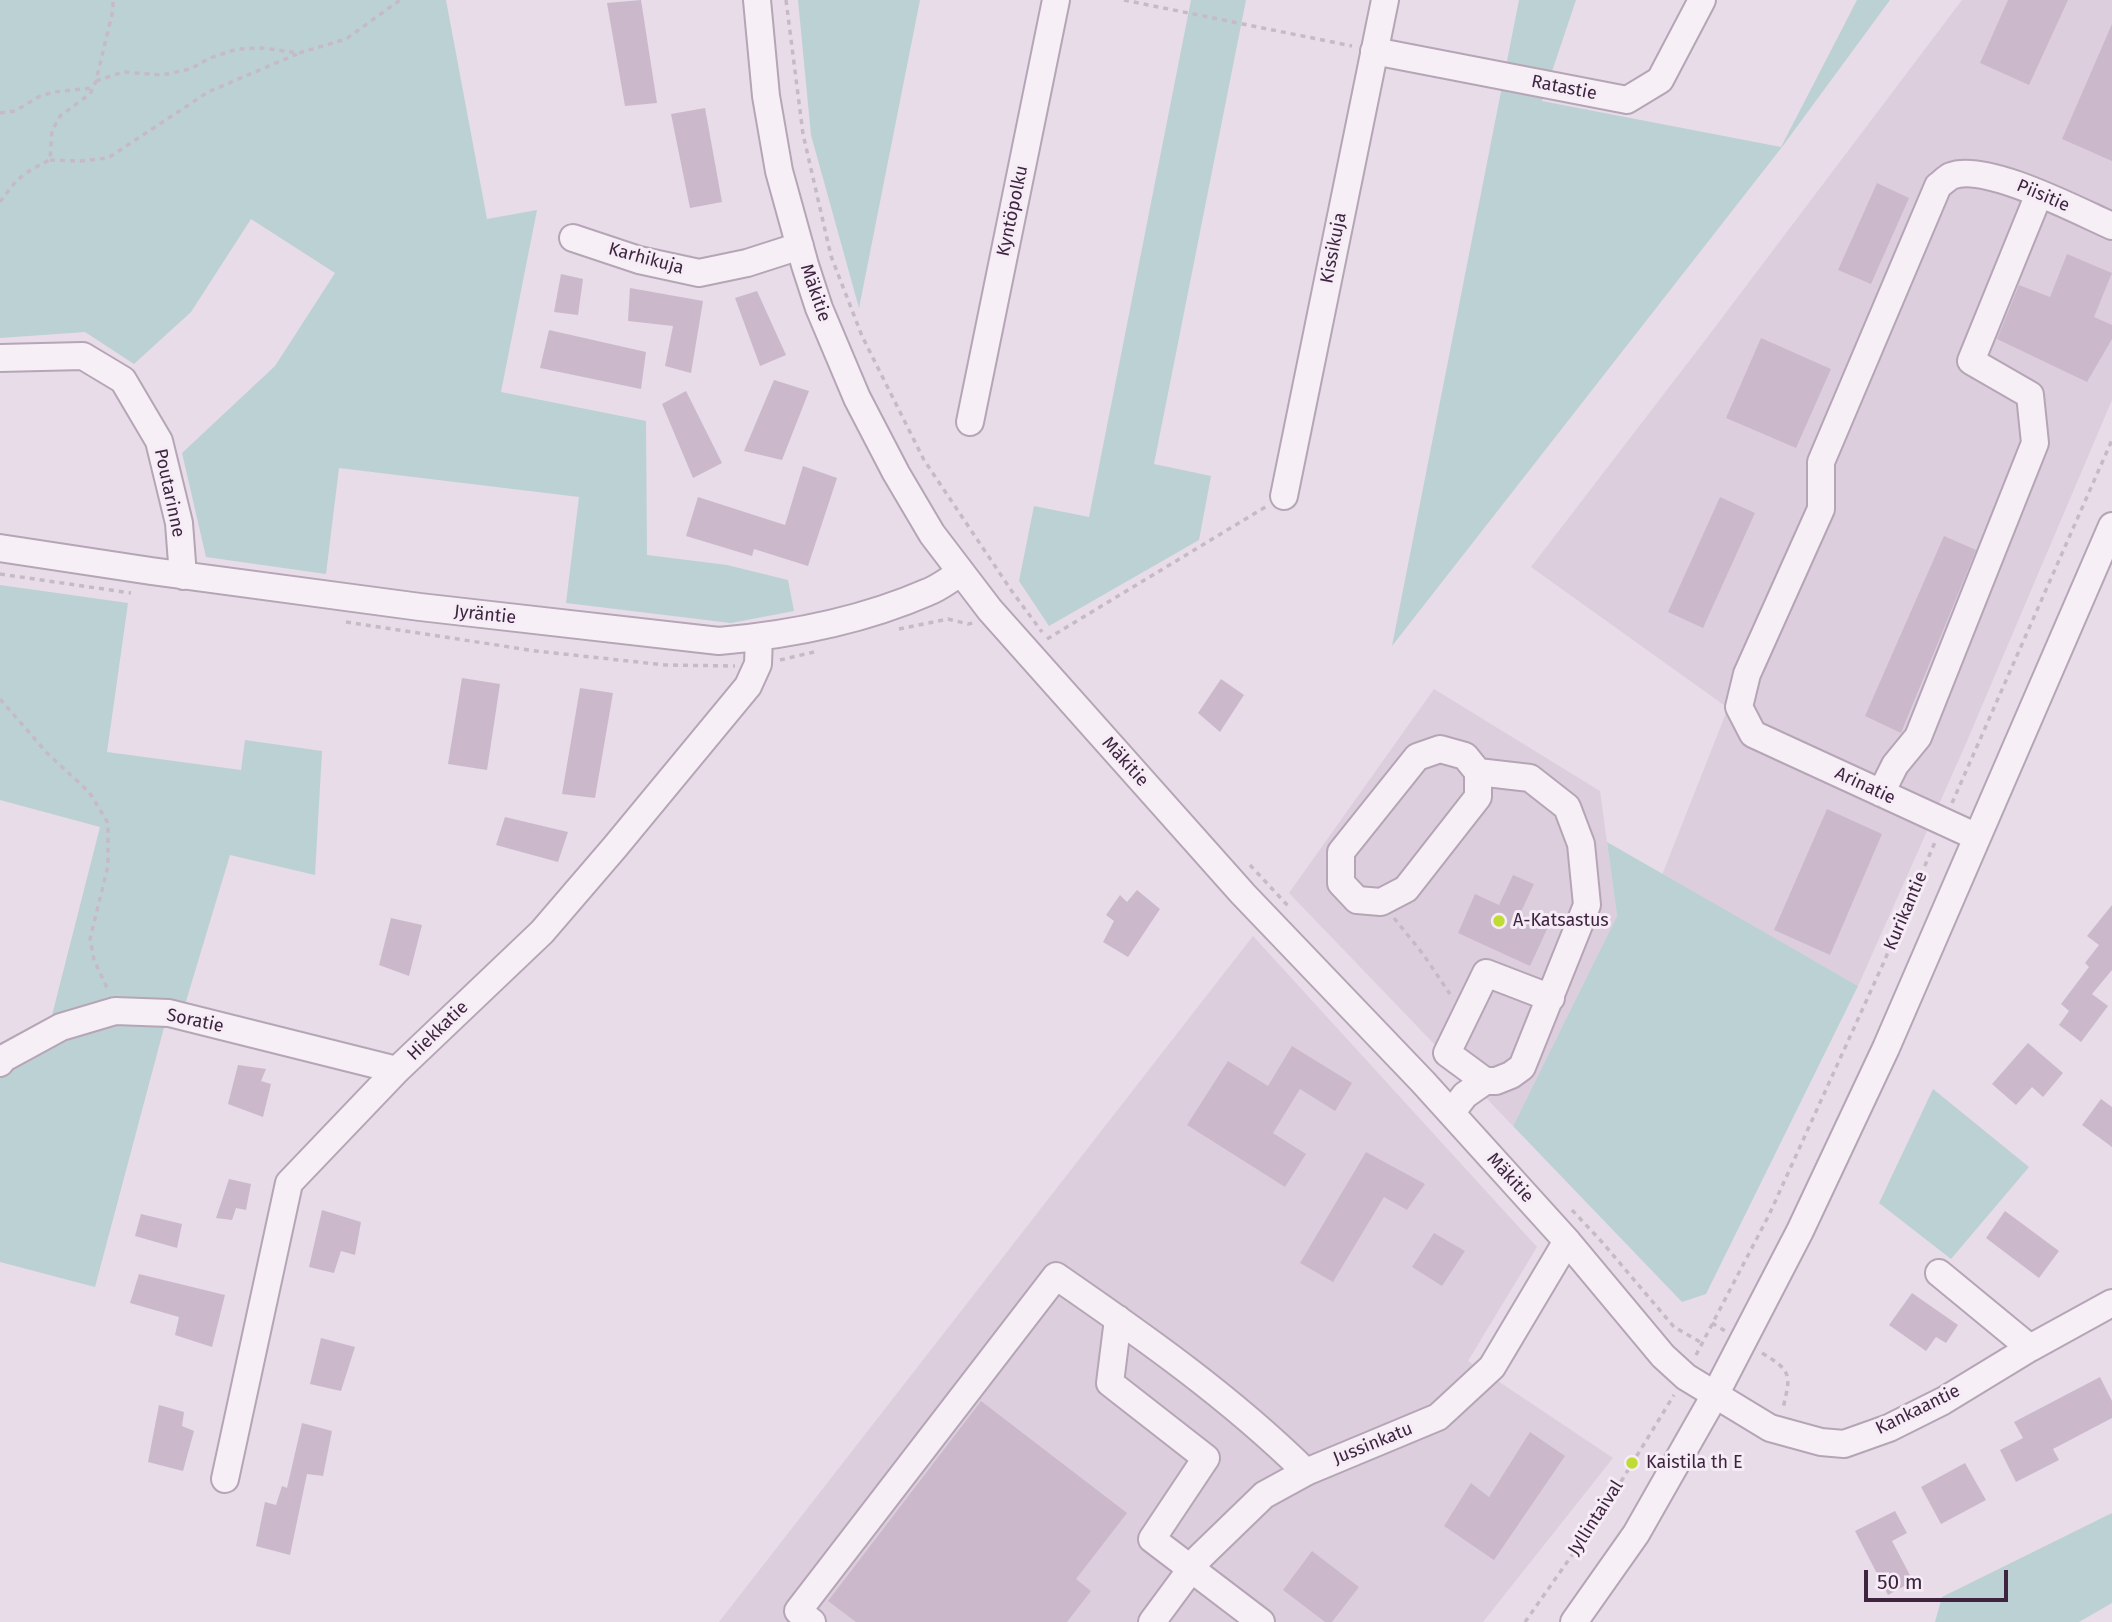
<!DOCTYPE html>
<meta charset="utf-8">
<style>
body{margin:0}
#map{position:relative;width:2112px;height:1622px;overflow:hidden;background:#e7dce8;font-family:"Fira Sans",sans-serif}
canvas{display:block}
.scale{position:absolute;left:1864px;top:1570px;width:144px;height:32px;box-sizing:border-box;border:4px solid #3f2440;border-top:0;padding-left:9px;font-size:21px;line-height:24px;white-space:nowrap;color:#3f2440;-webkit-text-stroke:5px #f5ecf6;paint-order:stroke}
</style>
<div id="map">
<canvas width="2112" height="1622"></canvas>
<div class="scale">50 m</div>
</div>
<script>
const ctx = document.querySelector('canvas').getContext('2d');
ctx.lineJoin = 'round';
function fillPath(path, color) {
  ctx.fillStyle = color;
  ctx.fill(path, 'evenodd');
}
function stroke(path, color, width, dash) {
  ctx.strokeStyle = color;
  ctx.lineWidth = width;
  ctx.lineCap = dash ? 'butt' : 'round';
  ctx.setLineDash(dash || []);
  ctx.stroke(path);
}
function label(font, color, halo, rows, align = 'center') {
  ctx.font = font + ' "Fira Sans",sans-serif';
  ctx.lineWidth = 6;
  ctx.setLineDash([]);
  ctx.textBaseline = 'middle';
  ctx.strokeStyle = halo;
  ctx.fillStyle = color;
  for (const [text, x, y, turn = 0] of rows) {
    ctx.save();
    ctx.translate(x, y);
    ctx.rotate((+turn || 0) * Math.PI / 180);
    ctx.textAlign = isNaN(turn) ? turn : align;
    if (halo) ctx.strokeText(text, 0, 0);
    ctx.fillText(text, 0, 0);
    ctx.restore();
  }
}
const built = new Path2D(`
 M 1962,0 L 2112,0 L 2112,400 L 1964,748 L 1858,986 L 1662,875 L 1728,708 L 1531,567 L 1703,343 Z
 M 1434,689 L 1600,791 L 1617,916 L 1513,1126 L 1289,893 Z
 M 1253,936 L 1537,1247 L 1468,1361 L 1613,1458 L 1483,1622 L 719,1622 Z`);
const green = new Path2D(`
 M 0,0 L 446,0 L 487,219 L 537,210 L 501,392 L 646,421 L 647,555 L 727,565 L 788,580 L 794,611 L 731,623 L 566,603 L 579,497 L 339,468 L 326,574 L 206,557 L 182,453 L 275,366 L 335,273 L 251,219 L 191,312 L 134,364 L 85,332 L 0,338 Z
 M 798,0 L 920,0 L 859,308 L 811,135 Z
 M 1191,0 L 1246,0 L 1154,464 L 1211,476 L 1199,540 L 1049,626 L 1019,581 L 1034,506 L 1089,517 Z
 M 1519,0 L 1576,0 L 1542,101 L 1781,147 L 1857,0 L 1890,0 L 1782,147 L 1392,646 Z
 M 0,585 L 128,603 L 107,752 L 241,770 L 245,740 L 322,751 L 315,875 L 230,855 L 184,1008 L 170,1005 L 95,1287 L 0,1262 L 0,1057 L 49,1027 L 100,827 L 0,800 Z
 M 1607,842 L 1858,986 L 1706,1294 L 1682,1302 L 1513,1126 L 1617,916 Z
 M 1933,1089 L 2029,1167 L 1951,1259 L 1879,1203 Z
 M 2112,1513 L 2112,1603 L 2079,1622 L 1935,1622 L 1942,1597 Z`);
const building = new Path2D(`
 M 641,0 L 657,103 L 625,106 L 607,3 Z
 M 2008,0 L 2068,0 L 2029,85 L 1980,63 Z
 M 2112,24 L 2112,161 L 2062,139 Z
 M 705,108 L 722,202 L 690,208 L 671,114 Z
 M 1877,183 L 1909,198 L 1871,284 L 1838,270 Z
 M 2067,254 L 2112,273 L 2094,317 L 2112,325 L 2112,339 L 2087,382 L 1997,339 L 2019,285 L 2050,297 Z
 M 561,274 L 583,279 L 578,315 L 554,312 Z
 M 630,288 L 703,301 L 691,373 L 665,366 L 673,326 L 628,321 Z
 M 757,291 L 786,355 L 760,366 L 735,298 Z
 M 549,330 L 646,352 L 641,389 L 540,368 Z
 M 1761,338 L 1831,369 L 1796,448 L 1726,418 Z
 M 774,380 L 809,391 L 782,460 L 744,451 Z
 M 686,391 L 722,463 L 693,478 L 662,404 Z
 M 803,466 L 837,478 L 808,566 L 754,549 L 752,556 L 686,536 L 698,497 L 785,525 Z
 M 1720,497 L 1755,513 L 1703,628 L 1668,612 Z
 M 1944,536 L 1976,550 L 1901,733 L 1865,716 Z
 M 462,678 L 500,684 L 487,770 L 448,764 Z
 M 1221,679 L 1244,695 L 1220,732 L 1198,713 Z
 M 580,688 L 613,693 L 595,798 L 562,794 Z
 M 1827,809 L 1882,834 L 1830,955 L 1774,930 Z
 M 505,817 L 568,832 L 558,862 L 496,845 Z
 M 1513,875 L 1534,884 L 1520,914 L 1548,927 L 1530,966 L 1458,933 L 1475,894 L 1499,905 Z
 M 1137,890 L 1160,909 L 1128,957 L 1103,942 L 1114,921 L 1106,915 L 1120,895 L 1127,902 Z
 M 2112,905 L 2112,970 L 2092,994 L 2108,1006 L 2081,1042 L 2059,1025 L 2069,1011 L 2061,1004 L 2089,967 L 2085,963 L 2099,945 L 2087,936 Z
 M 391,918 L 422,925 L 409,976 L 379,965 Z
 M 2028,1043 L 2063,1073 L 2043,1097 L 2032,1087 L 2016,1105 L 1992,1084 Z
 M 1292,1046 L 1352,1083 L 1335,1111 L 1300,1089 L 1273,1133 L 1306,1154 L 1285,1187 L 1187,1125 L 1228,1061 L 1268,1086 Z
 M 238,1065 L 266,1069 L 261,1081 L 271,1084 L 263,1117 L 228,1104 Z
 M 2101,1099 L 2112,1107 L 2112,1147 L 2082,1125 Z
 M 1366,1152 L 1425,1184 L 1407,1210 L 1384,1197 L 1333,1282 L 1300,1263 Z
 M 229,1179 L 251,1184 L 246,1210 L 236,1208 L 232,1220 L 216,1218 Z
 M 322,1210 L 361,1222 L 355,1255 L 341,1251 L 334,1273 L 309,1267 Z
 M 2005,1211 L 2059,1251 L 2039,1278 L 1986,1238 Z
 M 141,1214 L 182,1224 L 177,1248 L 135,1236 Z
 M 1434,1233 L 1465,1251 L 1442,1286 L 1412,1267 Z
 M 139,1274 L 225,1295 L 212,1347 L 175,1335 L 179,1317 L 130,1303 Z
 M 1912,1293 L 1958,1325 L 1946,1343 L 1936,1337 L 1926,1351 L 1889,1325 Z
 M 321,1338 L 355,1347 L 341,1391 L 310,1384 Z
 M 2100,1377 L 2112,1401 L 2112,1418 L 2053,1449 L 2059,1460 L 2016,1482 L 2000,1450 L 2023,1438 L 2014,1422 Z
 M 981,1401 L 1127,1513 L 1076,1579 L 1091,1591 L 1067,1622 L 856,1622 L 828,1601 Z
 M 159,1405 L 184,1412 L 182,1426 L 194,1431 L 183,1471 L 148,1462 Z
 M 302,1423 L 332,1431 L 323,1476 L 307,1474 L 290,1555 L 256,1546 L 265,1502 L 276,1505 L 282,1486 L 287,1488 Z
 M 1530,1432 L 1565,1456 L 1494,1560 L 1444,1526 L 1471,1483 L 1489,1497 Z
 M 1965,1463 L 1986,1500 L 1941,1524 L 1921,1487 Z
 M 1895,1511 L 1907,1533 L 1892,1541 L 1913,1581 L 1888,1595 L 1855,1531 Z
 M 1312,1551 L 1359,1587 L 1332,1622 L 1325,1622 L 1283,1590 Z`);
const path = new Path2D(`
 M 786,0 L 803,134 L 831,256 L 862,336 L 924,460 L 1011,590 L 1042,632
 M 1124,0 L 1352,46
 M 96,81 L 123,72 L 162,75 L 190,69 L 210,58 L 237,49 L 263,48 L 299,53 L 346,39 L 400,0
 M 0,113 L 15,111 L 40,96 L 54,92 L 93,88
 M 50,160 L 80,161 L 108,158 L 208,92 L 297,54
 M 0,202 C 16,179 24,172 50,160 L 52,131 L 60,116 L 90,94 L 96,81 L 113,10 L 113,0
 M 0,574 L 131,593
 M 346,622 L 536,651 L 665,665 L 735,666
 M 899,629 L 948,619 L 968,624 L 973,623
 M 1047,639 L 1267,506
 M 780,660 L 814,652
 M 0,699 L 47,753 L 89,792 L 108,823 L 108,866 L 90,939 L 94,960 L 108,990
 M 1952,803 L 2112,440
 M 1250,865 L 1290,908
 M 1394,918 L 1423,954 L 1450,994
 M 1572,1210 L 1602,1242 L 1674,1327 L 1702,1343
 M 1712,1323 L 1725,1331
 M 1762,1353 C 1792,1371 1791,1375 1783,1408
 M 1696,1355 L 1769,1215 L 1883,964 L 1935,842
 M 1525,1622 L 1603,1511 L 1674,1395`);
const minor = new Path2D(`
 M 757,0 L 766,96 L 779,171 L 805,265 L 819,308 L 857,398 L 896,473 L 932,534 L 990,610 L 1243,894 L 1423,1082 L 1567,1241 L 1663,1356 L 1686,1377 L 1770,1428 L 1821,1442 L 1844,1444 L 1889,1428 L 1943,1401 L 2030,1348 L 2112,1303
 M 1374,51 L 1627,100 L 1660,80 L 1702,0
 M 573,238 L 639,260 L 699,273 L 747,263 L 800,246
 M 0,358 L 83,356 L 123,380 L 159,441 L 179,523 L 183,576
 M 970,422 L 1056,0
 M 1284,496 L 1385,0
 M 0,548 L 151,571 L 420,607 L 719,641 C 789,635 864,620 928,592 C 939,588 950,579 960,573
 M 1881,793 L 1895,765 L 1918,737 L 2035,443 L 2030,395 L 1971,361 L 2039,194
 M 1977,837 L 1753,734 L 1739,707 L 1747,674 L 1821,509 L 1821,462 L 1938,186 C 1942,183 1947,178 1951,176 C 1985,162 2078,211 2112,226
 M 0,1063 L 4,1058 L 61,1027 L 115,1011 L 169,1013 L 397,1070
 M 1485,1081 L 1447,1053 L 1486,973 L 1551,998
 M 1451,1113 L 1465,1095 L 1485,1081 L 1496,1081 L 1511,1075 L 1522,1067 L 1587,905 L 1581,844 L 1567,807 L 1530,778 L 1478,772 L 1465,756 L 1440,749 L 1417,757 L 1341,852 L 1341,883 L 1357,900 L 1381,902 L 1406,889 L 1478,797 L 1478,772
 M 1939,1273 L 2030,1348
 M 1118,1319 L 1110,1383 L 1206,1458 L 1152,1539 L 1261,1622
 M 225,1479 L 289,1183 L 397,1070 L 542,932 L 615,847 L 748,686 L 758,664 L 759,637
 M 812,1622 L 798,1611 L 1056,1276 C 1143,1336 1230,1397 1306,1472
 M 1152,1622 L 1200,1557 L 1264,1495 L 1306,1472 L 1438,1417 L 1492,1367 L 1567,1241
 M 1574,1622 L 1636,1534 L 1715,1395 L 1800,1231 L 1886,1048 L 2112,526`);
const markers = [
 [1499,921,7,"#bfdc32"],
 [1632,1463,7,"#bfdc32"]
];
const streetNames = [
 ["Ratastie",1564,88,11],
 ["Piisitie",2043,196,23],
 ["Kyntöpolku",1013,211,-78],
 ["Kissikuja",1334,248,-79],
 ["Karhikuja",646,259,15],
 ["Mäkitie",815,293,71],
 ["Poutarinne",169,493,78],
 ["Jyräntie",485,615,6],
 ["Mäkitie",1125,762,48],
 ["Arinatie",1865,786,25],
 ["Kurikantie",1906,911,-67],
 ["Soratie",195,1021,12],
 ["Hiekkatie",438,1031,-44],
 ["Mäkitie",1510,1178,48],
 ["Kankaantie",1918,1410,-26],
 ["Jussinkatu",1373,1444,-22],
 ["Jyllintaival",1596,1518,-57]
];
const poiNames = [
 ["A-Katsastus",1513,921],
 ["Kaistila th E",1646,1463]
];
fillPath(built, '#ddcedd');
fillPath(green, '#bcd1d3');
fillPath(building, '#cbb9cb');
stroke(minor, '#b5a5b6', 30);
stroke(path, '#c6bac7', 3.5, [5, 5]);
stroke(minor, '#f6eff6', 26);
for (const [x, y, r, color] of markers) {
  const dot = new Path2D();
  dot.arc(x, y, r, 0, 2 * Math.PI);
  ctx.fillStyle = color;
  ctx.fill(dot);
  stroke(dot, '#f5ecf6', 2.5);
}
label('18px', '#3f2440', '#f5ecf6', streetNames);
label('18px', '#3f2440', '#f5ecf6', poiNames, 'left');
</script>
